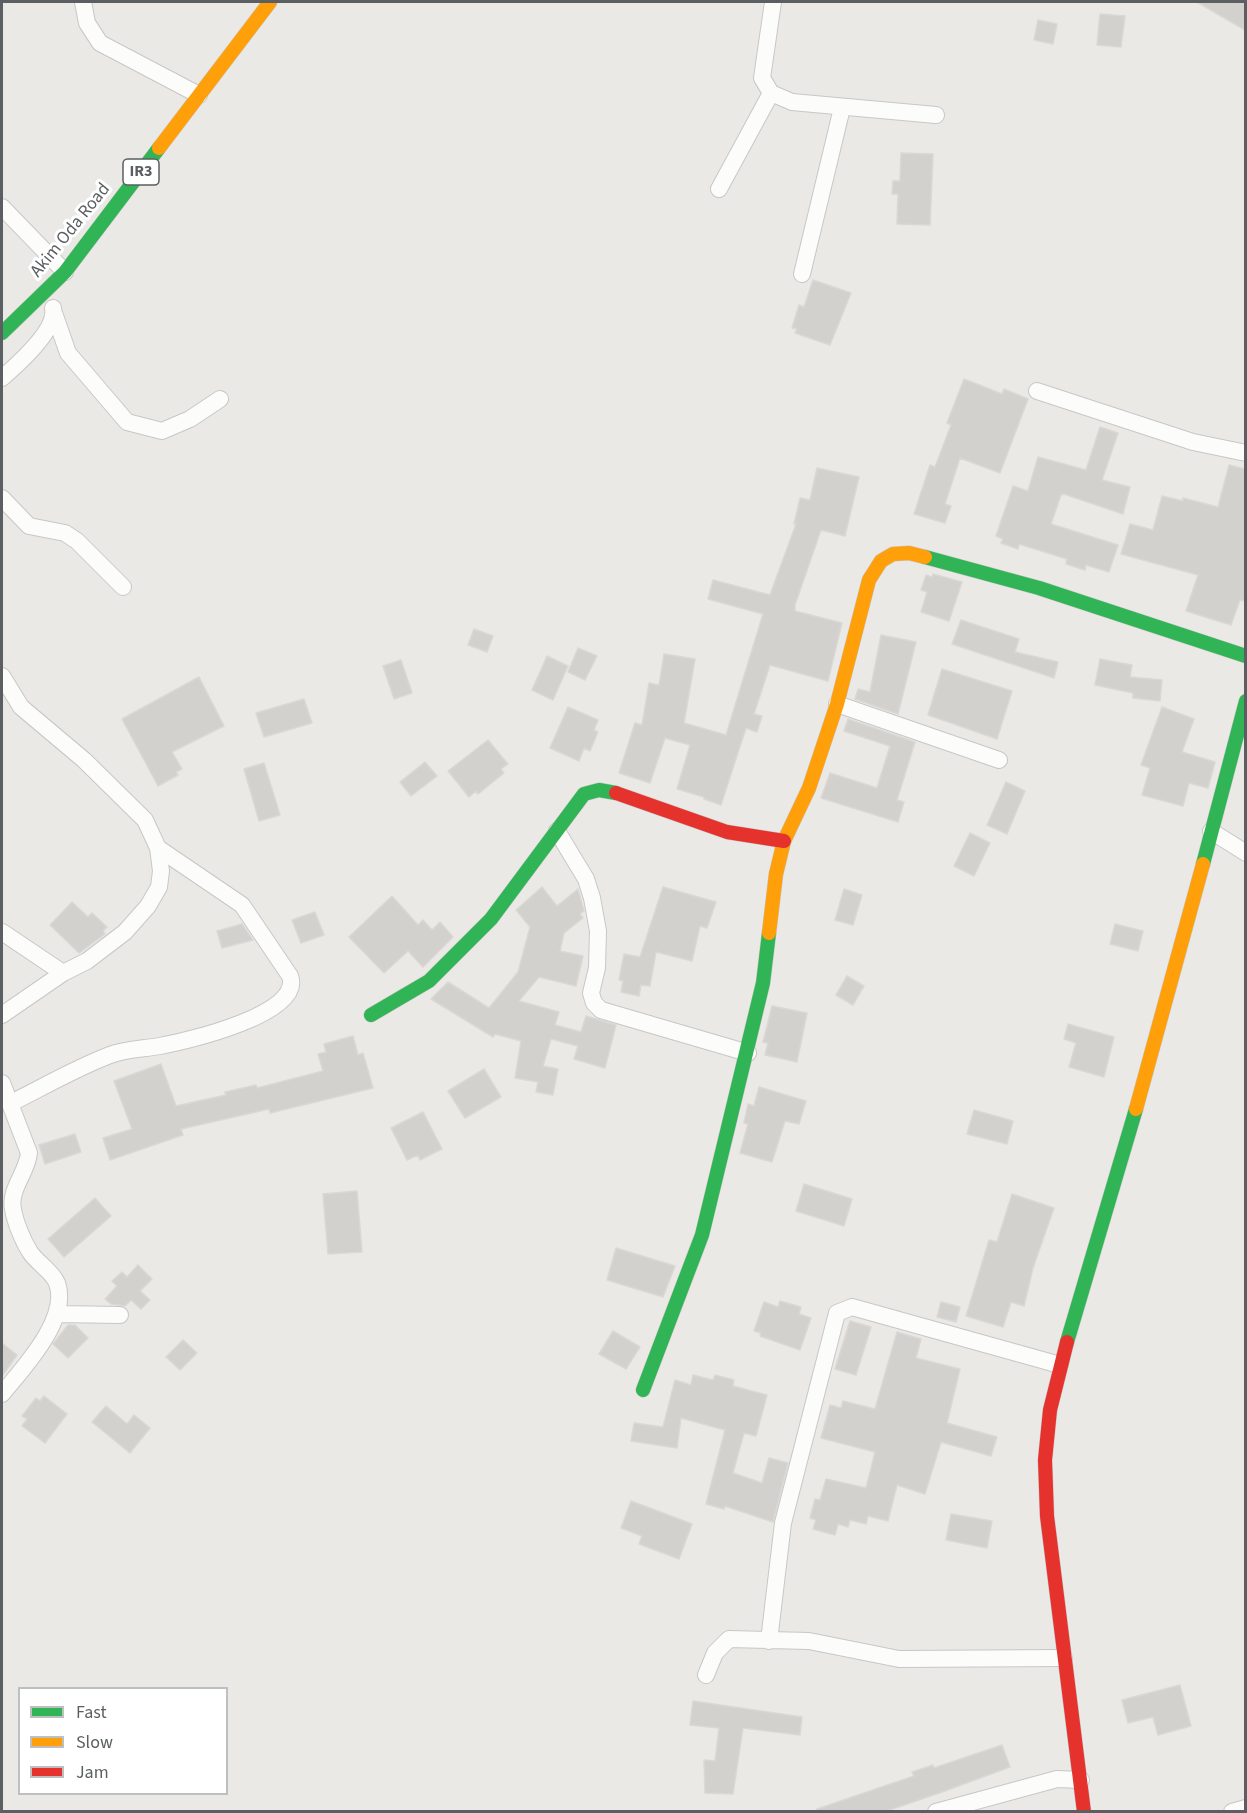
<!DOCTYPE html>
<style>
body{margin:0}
#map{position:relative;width:1247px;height:1813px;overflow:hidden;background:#eae9e5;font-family:"Source Sans 3",sans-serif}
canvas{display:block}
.frame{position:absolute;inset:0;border:3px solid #5b5f62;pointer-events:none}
.legend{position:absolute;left:18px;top:1687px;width:210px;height:108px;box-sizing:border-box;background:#fff;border:2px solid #bdbfc0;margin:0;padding:8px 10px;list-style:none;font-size:18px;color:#5b5f62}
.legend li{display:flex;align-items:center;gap:12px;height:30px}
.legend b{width:30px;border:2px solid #bdbfc0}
</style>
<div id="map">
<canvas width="1247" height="1813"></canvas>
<div class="frame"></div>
<ul class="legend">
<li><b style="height:8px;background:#30b455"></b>Fast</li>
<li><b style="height:8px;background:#ff9f0a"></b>Slow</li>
<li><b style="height:8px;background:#e5322d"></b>Jam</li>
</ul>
</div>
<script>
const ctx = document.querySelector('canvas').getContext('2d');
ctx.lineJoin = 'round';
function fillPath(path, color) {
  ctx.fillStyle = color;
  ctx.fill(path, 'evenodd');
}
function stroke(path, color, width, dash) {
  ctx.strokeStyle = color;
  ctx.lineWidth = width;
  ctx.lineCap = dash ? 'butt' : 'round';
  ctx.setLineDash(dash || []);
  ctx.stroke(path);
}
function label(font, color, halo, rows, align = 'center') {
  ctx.font = font + ' "Source Sans 3",sans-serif';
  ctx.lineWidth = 6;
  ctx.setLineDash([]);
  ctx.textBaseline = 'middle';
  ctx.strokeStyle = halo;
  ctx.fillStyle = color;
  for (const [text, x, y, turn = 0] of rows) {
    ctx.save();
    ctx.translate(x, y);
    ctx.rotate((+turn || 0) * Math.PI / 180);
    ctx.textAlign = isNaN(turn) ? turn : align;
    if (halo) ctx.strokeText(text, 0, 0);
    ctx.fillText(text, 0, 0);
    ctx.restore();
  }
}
const building = new Path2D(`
 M 1197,2 L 1245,2 L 1245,30 Z
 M 1100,14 L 1125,16 L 1121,47 L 1097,45 Z
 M 1038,20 L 1057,24 L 1053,44 L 1034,40 Z
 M 901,153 L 933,154 L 930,225 L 897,224 L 898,194 L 892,194 L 893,181 L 900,181 Z
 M 813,280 L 851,293 L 830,345 L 795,333 L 797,329 L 792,328 L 799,305 L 804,307 Z
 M 964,379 L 1002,394 L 1004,389 L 1028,399 L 1000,473 L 960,458 L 945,504 L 951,506 L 945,523 L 914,514 L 930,465 L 935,467 L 951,425 L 947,423 Z
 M 1100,427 L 1118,433 L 1102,480 L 1130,487 L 1123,514 L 1064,494 L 1061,495 L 1051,524 L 1118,545 L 1109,572 L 1086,565 L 1085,570 L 1066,564 L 1067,559 L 1019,544 L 1018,549 L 1001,543 L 1003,539 L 996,536 L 1013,486 L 1028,491 L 1038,457 L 1086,470 Z
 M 1229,465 L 1245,469 L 1245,601 L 1240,600 L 1231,625 L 1186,611 L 1198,575 L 1121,554 L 1130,524 L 1153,530 L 1162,496 L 1183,501 L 1183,498 L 1218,507 Z
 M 817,468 L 859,477 L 845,536 L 821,530 L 795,605 L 795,611 L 842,623 L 828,681 L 770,665 L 754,714 L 762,716 L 757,732 L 746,728 L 721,805 L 704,799 L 704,797 L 677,789 L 690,745 L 665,738 L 650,783 L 619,773 L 635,723 L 642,725 L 649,683 L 659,685 L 664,654 L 695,659 L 684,723 L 726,735 L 763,614 L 708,599 L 713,580 L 770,595 L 796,524 L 794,524 L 800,498 L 810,500 Z
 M 933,574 L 962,582 L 949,621 L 921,612 L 927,592 L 921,590 L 926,575 L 932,577 Z
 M 961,620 L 1019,639 L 1015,652 L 1058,662 L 1054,678 L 952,644 Z
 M 474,629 L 493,636 L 487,652 L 468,645 Z
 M 881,635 L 916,642 L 898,714 L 855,699 L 858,689 L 870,692 Z
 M 578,648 L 597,656 L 585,680 L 568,672 Z
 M 547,656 L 568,666 L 553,700 L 532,690 Z
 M 1100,659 L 1132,665 L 1130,677 L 1162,680 L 1160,701 L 1133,698 L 1133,693 L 1095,685 Z
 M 401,660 L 412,693 L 394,699 L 383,666 Z
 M 942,669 L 1012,691 L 997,739 L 928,715 Z
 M 199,677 L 224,726 L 172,752 L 182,769 L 176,772 L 178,775 L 158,786 L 122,719 Z
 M 304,699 L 312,723 L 264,737 L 256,713 Z
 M 568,707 L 598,720 L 594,730 L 598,732 L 590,751 L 584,748 L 579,761 L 550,748 Z
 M 1162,707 L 1194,719 L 1182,752 L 1215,762 L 1208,788 L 1189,783 L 1183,806 L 1142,795 L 1150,768 L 1141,765 Z
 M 848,719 L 915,742 L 897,800 L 904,802 L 898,822 L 821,798 L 830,773 L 877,788 L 890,746 L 844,731 Z
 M 488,740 L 508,764 L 501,769 L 504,773 L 478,794 L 476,791 L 469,797 L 448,771 Z
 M 425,762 L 437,776 L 411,796 L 400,782 Z
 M 264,763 L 280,815 L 259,821 L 244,769 Z
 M 1006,782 L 1025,791 L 1007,834 L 987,825 Z
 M 970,833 L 990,843 L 974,876 L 954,866 Z
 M 542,887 L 557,906 L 578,889 L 584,911 L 580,914 L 583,918 L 564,933 L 560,951 L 583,956 L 576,986 L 539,977 L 519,1001 L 559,1012 L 555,1025 L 581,1032 L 586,1016 L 616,1025 L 605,1068 L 574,1059 L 578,1046 L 551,1039 L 543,1066 L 558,1069 L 553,1095 L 536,1092 L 538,1082 L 515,1078 L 521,1041 L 495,1034 L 493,1037 L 431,999 L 448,982 L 489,1008 L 518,972 L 530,927 L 516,910 Z
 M 663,887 L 716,902 L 707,928 L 700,926 L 692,961 L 656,952 L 650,986 L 641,985 L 639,996 L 621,992 L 623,981 L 619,980 L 624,954 L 640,957 Z
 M 844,889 L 862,895 L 853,925 L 835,920 Z
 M 392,896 L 418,925 L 423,920 L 432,930 L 440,922 L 453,937 L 423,967 L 408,951 L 384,973 L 349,937 Z
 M 72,902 L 88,917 L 92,913 L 107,927 L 103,931 L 105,934 L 79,953 L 50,925 Z
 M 315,912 L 324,935 L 301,943 L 292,920 Z
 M 242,924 L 253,940 L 222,948 L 217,931 Z
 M 1115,924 L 1143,931 L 1138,951 L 1110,944 Z
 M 847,976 L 864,986 L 853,1005 L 836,995 Z
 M 772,1006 L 807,1013 L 797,1062 L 765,1055 L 768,1043 L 763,1042 Z
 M 1068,1024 L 1114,1037 L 1104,1077 L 1069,1067 L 1076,1043 L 1064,1039 Z
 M 353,1036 L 358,1055 L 363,1053 L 373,1088 L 270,1113 L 269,1109 L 181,1129 L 183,1135 L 110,1160 L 103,1138 L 132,1129 L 114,1081 L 161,1064 L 176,1106 L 226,1095 L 225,1092 L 256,1085 L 257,1088 L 323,1071 L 318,1054 L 326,1052 L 324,1044 Z
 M 484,1069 L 501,1097 L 465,1118 L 448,1091 Z
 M 759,1087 L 806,1101 L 799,1124 L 785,1121 L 772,1162 L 740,1153 L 748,1124 L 744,1123 L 748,1104 L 754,1106 Z
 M 974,1110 L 1013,1121 L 1007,1144 L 967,1134 Z
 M 423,1112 L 442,1149 L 420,1160 L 418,1155 L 407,1160 L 391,1128 Z
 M 75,1134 L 81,1152 L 45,1164 L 39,1145 Z
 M 804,1184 L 852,1199 L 844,1226 L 796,1211 Z
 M 357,1191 L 362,1252 L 328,1254 L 323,1194 Z
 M 1012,1194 L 1054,1208 L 1033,1268 L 1024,1306 L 1011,1302 L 1003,1327 L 966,1316 L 989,1240 L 997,1242 Z
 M 95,1198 L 111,1216 L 64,1257 L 48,1239 Z
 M 616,1248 L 675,1266 L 663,1297 L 607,1280 Z
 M 138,1265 L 152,1279 L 140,1291 L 150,1300 L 141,1309 L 131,1300 L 125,1306 L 111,1304 L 105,1299 L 117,1286 L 112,1281 L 122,1272 L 127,1277 Z
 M 780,1301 L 801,1307 L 799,1314 L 811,1318 L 800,1350 L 760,1336 L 761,1333 L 754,1331 L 764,1302 L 778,1307 Z
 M 941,1302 L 960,1307 L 956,1322 L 937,1317 Z
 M 850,1321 L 871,1327 L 856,1375 L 835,1369 Z
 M 68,1325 L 75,1325 L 88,1338 L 68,1358 L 53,1344 Z
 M 613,1331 L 640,1347 L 626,1369 L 599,1354 Z
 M 897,1332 L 921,1339 L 916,1358 L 960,1369 L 947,1423 L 997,1437 L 991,1456 L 941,1442 L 925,1494 L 897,1485 L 888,1521 L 868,1516 L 866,1524 L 850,1520 L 848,1527 L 838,1524 L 835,1535 L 813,1529 L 816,1520 L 810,1518 L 815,1499 L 820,1500 L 826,1479 L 866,1488 L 875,1452 L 821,1438 L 830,1405 L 841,1408 L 843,1401 L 875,1409 Z
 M 183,1340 L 197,1353 L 180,1370 L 166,1357 Z
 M 2,1343 L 17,1355 L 2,1376 Z
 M 693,1375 L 713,1380 L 715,1375 L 734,1380 L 733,1386 L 767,1395 L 756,1436 L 744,1433 L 733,1473 L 762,1483 L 769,1458 L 788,1463 L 773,1522 L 725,1506 L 724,1509 L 706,1504 L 725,1430 L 681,1418 L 677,1448 L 631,1441 L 634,1423 L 663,1427 L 675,1380 L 691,1385 Z
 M 44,1396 L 67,1414 L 45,1443 L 22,1426 L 27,1419 L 22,1416 L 36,1398 L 40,1401 Z
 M 106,1406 L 127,1424 L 134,1415 L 150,1428 L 130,1453 L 92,1422 Z
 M 631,1501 L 692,1524 L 679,1559 L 639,1544 L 642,1536 L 621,1528 Z
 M 951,1514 L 992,1521 L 987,1548 L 946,1540 Z
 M 1180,1685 L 1191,1726 L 1158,1735 L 1153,1717 L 1128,1723 L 1122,1700 Z
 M 693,1701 L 802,1717 L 800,1735 L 743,1728 L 733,1794 L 705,1793 L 704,1760 L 715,1761 L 719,1728 L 690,1725 Z
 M 1002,1745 L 1010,1767 L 942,1792 L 884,1812 L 817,1812 L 817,1809 L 914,1776 L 912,1772 L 933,1765 L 934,1768 Z`);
const street = new Path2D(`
 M 83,2 L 87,23 L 100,43 L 199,95
 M 773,2 L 762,78 L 771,93 L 792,102 L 936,115
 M 719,189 L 771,93
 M 2,207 L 65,272
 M 802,274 L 842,108
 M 54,313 L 68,353 L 127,422 L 162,431 L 190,419 L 220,399
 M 2,378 C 17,365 57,330 53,308
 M 1037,391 L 1193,442 L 1246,453
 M 2,498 L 29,526 L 65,533 L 77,541 L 123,587
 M 2,676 L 21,707 L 84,760 L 145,820 L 158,848 L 161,871 L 159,887 L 148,906 L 125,932 L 87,961 L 63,973 L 2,1015
 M 837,704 L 999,760
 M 557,831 L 586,879 L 592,898 L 598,931 L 597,968 L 591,993 L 594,1003 L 601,1010 L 748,1053
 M 1211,831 L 1246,853
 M 2,932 L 63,973
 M 2,1083 L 29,1153 C 27,1173 9,1189 13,1209 C 15,1222 23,1241 30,1252 C 36,1262 52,1271 57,1283 C 70,1319 23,1368 2,1394
 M 11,1103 C 43,1087 76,1068 110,1055 C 126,1049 143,1049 160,1046 C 187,1041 304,1014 290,976 L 242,905 L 158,848
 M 58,1314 L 120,1315
 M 769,1641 L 783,1523 L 837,1313 L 852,1307 L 1060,1365
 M 706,1675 L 715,1653 L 729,1639 L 809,1641 L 899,1659 L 1064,1658
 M 936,1812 L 1057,1779 L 1081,1780
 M 1232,1812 L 1246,1808`);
const fast = new Path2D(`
 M 2,333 L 65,272 L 159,148
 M 925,557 L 1039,588 L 1246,656
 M 1203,864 L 1246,701
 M 371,1015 L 429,981 L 491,919 L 584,794 L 599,790 L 616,793
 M 1067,1342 L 1136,1109
 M 643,1390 L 702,1235 L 763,983 L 769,933`);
const slow = new Path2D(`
 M 159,148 L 270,2
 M 769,933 L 776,874 L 784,841 L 809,788 L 837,704 L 869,580 L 881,561 L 893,554 L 909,553 L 925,557
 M 1136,1109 L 1203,864`);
const jam = new Path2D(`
 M 616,793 L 727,832 L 784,841
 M 1067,1342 L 1050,1410 L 1045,1460 L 1047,1516 L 1084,1812`);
const shields = [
 [141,172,36]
];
const shieldNames = [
 ["IR3",141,172]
];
const streetNames = [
 ["Akim Oda Road",71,231,-51]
];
fillPath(building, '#d2d1ce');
stroke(building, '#dad8d4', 1.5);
stroke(street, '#c7c7c7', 18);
stroke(fast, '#c7c7c7', 15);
stroke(slow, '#c7c7c7', 15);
stroke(jam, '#c7c7c7', 15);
stroke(street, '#fcfcfb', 16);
stroke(fast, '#30b455', 14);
stroke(slow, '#ff9f0a', 14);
stroke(jam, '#e5322d', 14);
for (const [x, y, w] of shields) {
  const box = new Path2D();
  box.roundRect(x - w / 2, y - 13, w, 26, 4.5);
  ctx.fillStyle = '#fff';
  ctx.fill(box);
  stroke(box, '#5b5f62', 1.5);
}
label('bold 16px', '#5b5f62', null, shieldNames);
label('18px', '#5b5f62', '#fff', streetNames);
</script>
